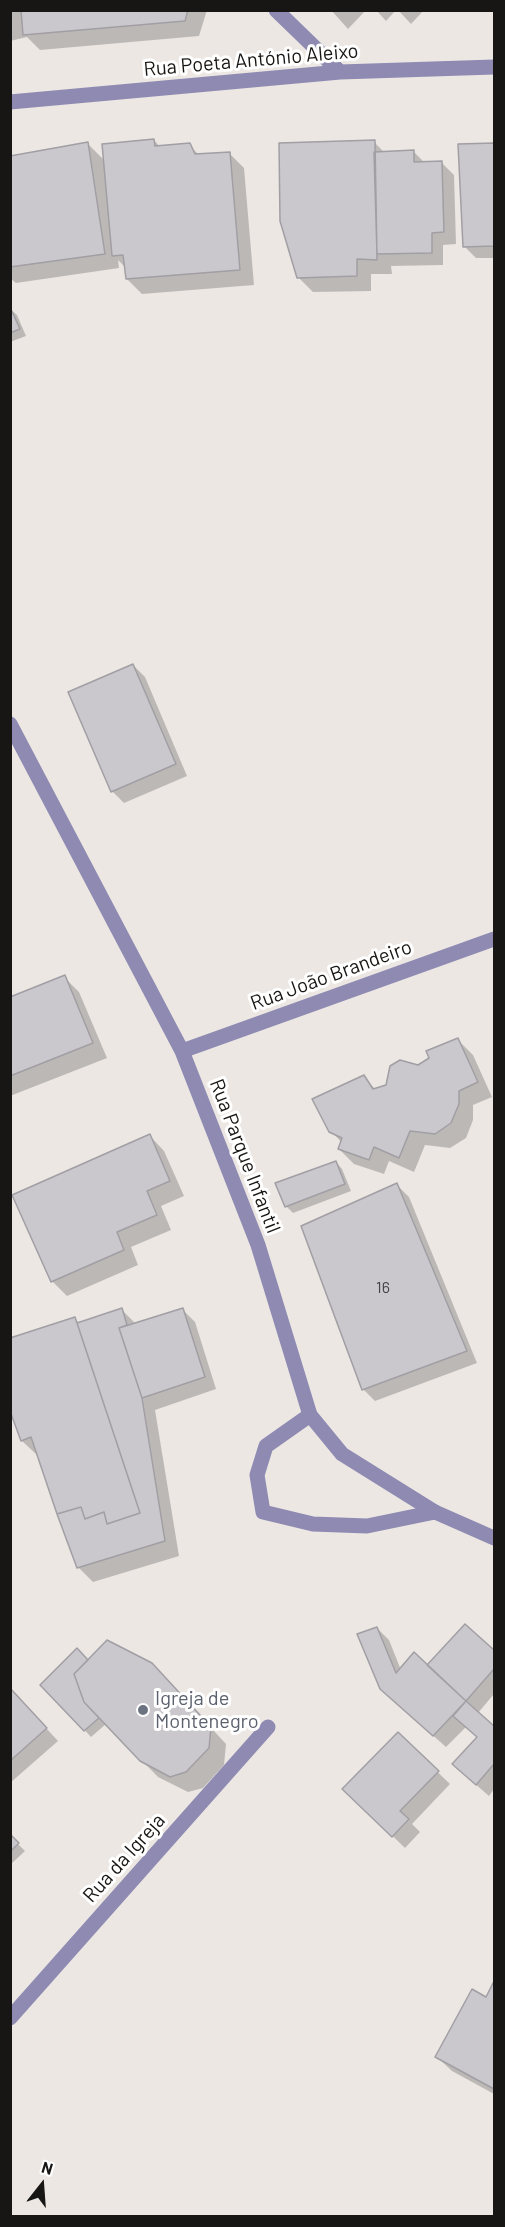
<!DOCTYPE html>
<meta charset="utf-8">
<style>
body{margin:0}
#map{position:relative;width:505px;height:2227px;overflow:hidden;background:#ece7e3;font-family:Barlow,sans-serif}
canvas{display:block}
.frame{position:absolute;inset:0;border:12px solid #171614;pointer-events:none}
.north{position:absolute;left:12px;top:2155px;width:60px;height:60px;-webkit-text-stroke:4px #fff;paint-order:stroke;rotate:17deg;font-size:16px;font-weight:700;line-height:24px;text-align:center;color:#171614}
.north::after{content:'';display:block;margin:auto;width:21px;height:27px;background:#171614;clip-path:polygon(50% 0,100% 100%,50% 72%,0 100%)}
</style>
<div id="map">
<canvas width="505" height="2227"></canvas>
<div class="frame"></div>
<div class="north">N</div>
</div>
<script>
const ctx = document.querySelector('canvas').getContext('2d');
ctx.lineJoin = 'round';
function fillPath(path, color) {
  ctx.fillStyle = color;
  ctx.fill(path, 'evenodd');
}
function stroke(path, color, width, dash) {
  ctx.strokeStyle = color;
  ctx.lineWidth = width;
  ctx.lineCap = dash ? 'butt' : 'round';
  ctx.setLineDash(dash || []);
  ctx.stroke(path);
}
function label(font, color, halo, rows, align = 'center') {
  ctx.font = font + ' Barlow,sans-serif';
  ctx.lineWidth = 6;
  ctx.setLineDash([]);
  ctx.textBaseline = 'middle';
  ctx.strokeStyle = halo;
  ctx.fillStyle = color;
  for (const [text, x, y, turn = 0] of rows) {
    ctx.save();
    ctx.translate(x, y);
    ctx.rotate((+turn || 0) * Math.PI / 180);
    ctx.textAlign = isNaN(turn) ? turn : align;
    if (halo) ctx.strokeText(text, 0, 0);
    ctx.fillText(text, 0, 0);
    ctx.restore();
  }
}
const shadow = new Path2D(`
 M 10,10 L 207,10 L 199,36 L 40,50 L 27,37 L 10,41 Z
 M 331,10 L 366,10 L 348,29 Z
 M 376,10 L 396,10 L 386,21 Z
 M 398,10 L 424,10 L 411,24 Z
 M 154,140 L 160,147 L 189,145 L 199,155 L 229,153 L 244,168 L 254,285 L 142,294 L 127,279 L 126,268 L 118,260 L 119,268 L 16,283 L 10,278 L 10,157 L 88,144 L 105,161 Z
 M 374,142 L 385,153 L 414,152 L 425,163 L 442,163 L 454,175 L 456,244 L 443,245 L 443,265 L 391,266 L 392,274 L 371,274 L 371,291 L 313,292 L 298,277 Z
 M 494,144 L 494,258 L 476,258 L 464,246 L 460,146 Z
 M 10,309 L 17,315 L 26,336 L 10,342 Z
 M 133,665 L 145,677 L 187,776 L 124,803 L 112,791 Z
 M 64,977 L 79,992 L 107,1058 L 10,1096 L 10,998 Z
 M 458,1040 L 473,1055 L 492,1097 L 473,1105 L 473,1120 L 466,1138 L 450,1148 L 425,1145 L 414,1172 L 389,1161 L 384,1174 L 354,1164 L 339,1149 L 342,1143 L 331,1131 L 363,1077 L 376,1090 L 387,1086 Z
 M 150,1136 L 164,1151 L 184,1196 L 161,1206 L 171,1230 L 131,1247 L 138,1265 L 67,1296 L 52,1281 Z
 M 336,1162 L 342,1169 L 351,1191 L 293,1213 L 286,1206 Z
 M 397,1185 L 409,1197 L 477,1363 L 375,1401 L 363,1389 Z
 M 122,1310 L 136,1324 L 183,1310 L 195,1322 L 216,1389 L 155,1410 L 179,1556 L 93,1582 L 78,1567 L 39,1455 L 37,1455 L 22,1441 L 74,1318 L 80,1324 Z
 M 465,1626 L 494,1652 L 494,1694 L 478,1713 L 494,1728 L 494,1789 L 489,1796 L 466,1776 L 479,1737 L 466,1727 L 446,1747 L 394,1701 L 377,1628 L 389,1640 L 401,1670 L 427,1667 Z
 M 88,1662 L 168,1681 L 226,1744 L 224,1765 L 203,1788 L 188,1792 L 158,1777 L 106,1724 L 91,1737 L 42,1685 Z
 M 10,1689 L 58,1741 L 10,1783 Z
 M 398,1734 L 450,1784 L 412,1824 L 420,1832 L 405,1848 L 344,1789 Z
 M 10,1836 L 25,1851 L 10,1865 Z
 M 494,1984 L 494,2094 L 452,2071 L 437,2057 L 486,1999 Z`);
const building = new Path2D(`
 M 21,10 L 188,10 L 185,21 L 23,35 Z
 M 154,139 L 155,146 L 190,143 L 195,154 L 230,152 L 240,270 L 126,279 L 123,255 L 112,256 L 102,144 Z
 M 375,140 L 377,260 L 357,259 L 357,276 L 297,278 L 280,221 L 279,143 Z
 M 88,142 L 105,254 L 10,267 L 10,156 Z
 M 494,143 L 494,246 L 463,247 L 458,144 Z
 M 414,150 L 414,162 L 442,161 L 444,232 L 432,233 L 432,253 L 377,254 L 374,152 Z
 M 10,307 L 20,329 L 10,333 Z
 M 133,664 L 176,764 L 111,792 L 68,692 Z
 M 65,975 L 93,1043 L 10,1076 L 10,997 Z
 M 458,1038 L 478,1082 L 459,1091 L 459,1104 L 451,1123 L 435,1134 L 410,1131 L 399,1158 L 374,1147 L 369,1160 L 338,1149 L 342,1138 L 329,1132 L 312,1099 L 364,1075 L 373,1089 L 386,1085 L 390,1066 L 400,1060 L 418,1065 L 429,1058 L 426,1051 Z
 M 150,1134 L 170,1181 L 147,1191 L 157,1215 L 117,1232 L 124,1250 L 51,1282 L 12,1195 Z
 M 336,1161 L 345,1184 L 285,1207 L 275,1183 Z
 M 397,1183 L 467,1351 L 362,1390 L 301,1226 Z
 M 122,1308 L 127,1325 L 119,1328 L 142,1398 L 165,1541 L 77,1568 L 57,1514 L 81,1507 L 85,1519 L 104,1512 L 107,1524 L 140,1513 L 77,1323 Z
 M 183,1308 L 205,1377 L 142,1398 L 119,1328 Z
 M 75,1317 L 140,1513 L 107,1524 L 104,1512 L 85,1519 L 81,1507 L 57,1514 L 31,1437 L 21,1441 L 10,1411 L 10,1338 Z
 M 465,1624 L 494,1650 L 494,1669 L 466,1701 L 427,1665 Z
 M 377,1627 L 396,1673 L 414,1652 L 466,1701 L 433,1736 L 380,1689 L 357,1634 Z
 M 107,1640 L 152,1663 L 211,1727 L 209,1748 L 186,1772 L 170,1777 L 140,1761 L 84,1702 L 74,1674 Z
 M 77,1648 L 88,1660 L 74,1674 L 84,1702 L 99,1718 L 84,1731 L 40,1685 Z
 M 10,1688 L 47,1728 L 10,1761 Z
 M 466,1701 L 494,1726 L 494,1764 L 476,1785 L 452,1764 L 477,1737 L 453,1716 Z
 M 398,1732 L 439,1771 L 400,1811 L 409,1819 L 392,1837 L 342,1789 Z
 M 10,1834 L 19,1843 L 10,1852 Z
 M 494,1981 L 494,2089 L 435,2057 L 472,1989 L 486,1997 Z`);
const service = new Path2D(`
 M 310,1415 L 266,1446 L 257,1475 L 263,1512 L 313,1524 L 367,1526 L 435,1512`);
const minor = new Path2D(`
 M 276,10 L 340,72
 M 10,102 L 340,72 L 494,67
 M 10,724 L 182,1051 L 258,1245 L 310,1415 L 342,1454 L 435,1512 L 494,1538
 M 182,1051 L 494,939
 M 10,2018 L 268,1727`);
const markers = [
 [143,1710,6,"#6b7280"]
];
const numberNames = [
 ["16",383,1288]
];
const streetNames = [
 ["Rua Poeta António Aleixo",251,60,-5],
 ["Rua João Brandeiro",331,975,-20],
 ["Rua Parque Infantil",245,1156,69],
 ["Rua da Igreja",124,1858,-48]
];
const worshipNames = [
 ["Igreja de",155,1698],
 ["Montenegro",155,1721]
];
fillPath(shadow, '#0003');
fillPath(building, '#cac7cd');
stroke(building, '#a19ea4', 1.5);
stroke(service, '#8e8ab2', 15);
stroke(minor, '#8e8ab2', 15);
for (const [x, y, r, color] of markers) {
  const dot = new Path2D();
  dot.arc(x, y, r, 0, 2 * Math.PI);
  ctx.fillStyle = color;
  ctx.fill(dot);
  stroke(dot, '#fff', 2);
}
label('16px', '#444242', null, numberNames);
label('20px', '#171614', '#fff', streetNames);
label('20px', '#5b616d', '#fff', worshipNames, 'left');
</script>
